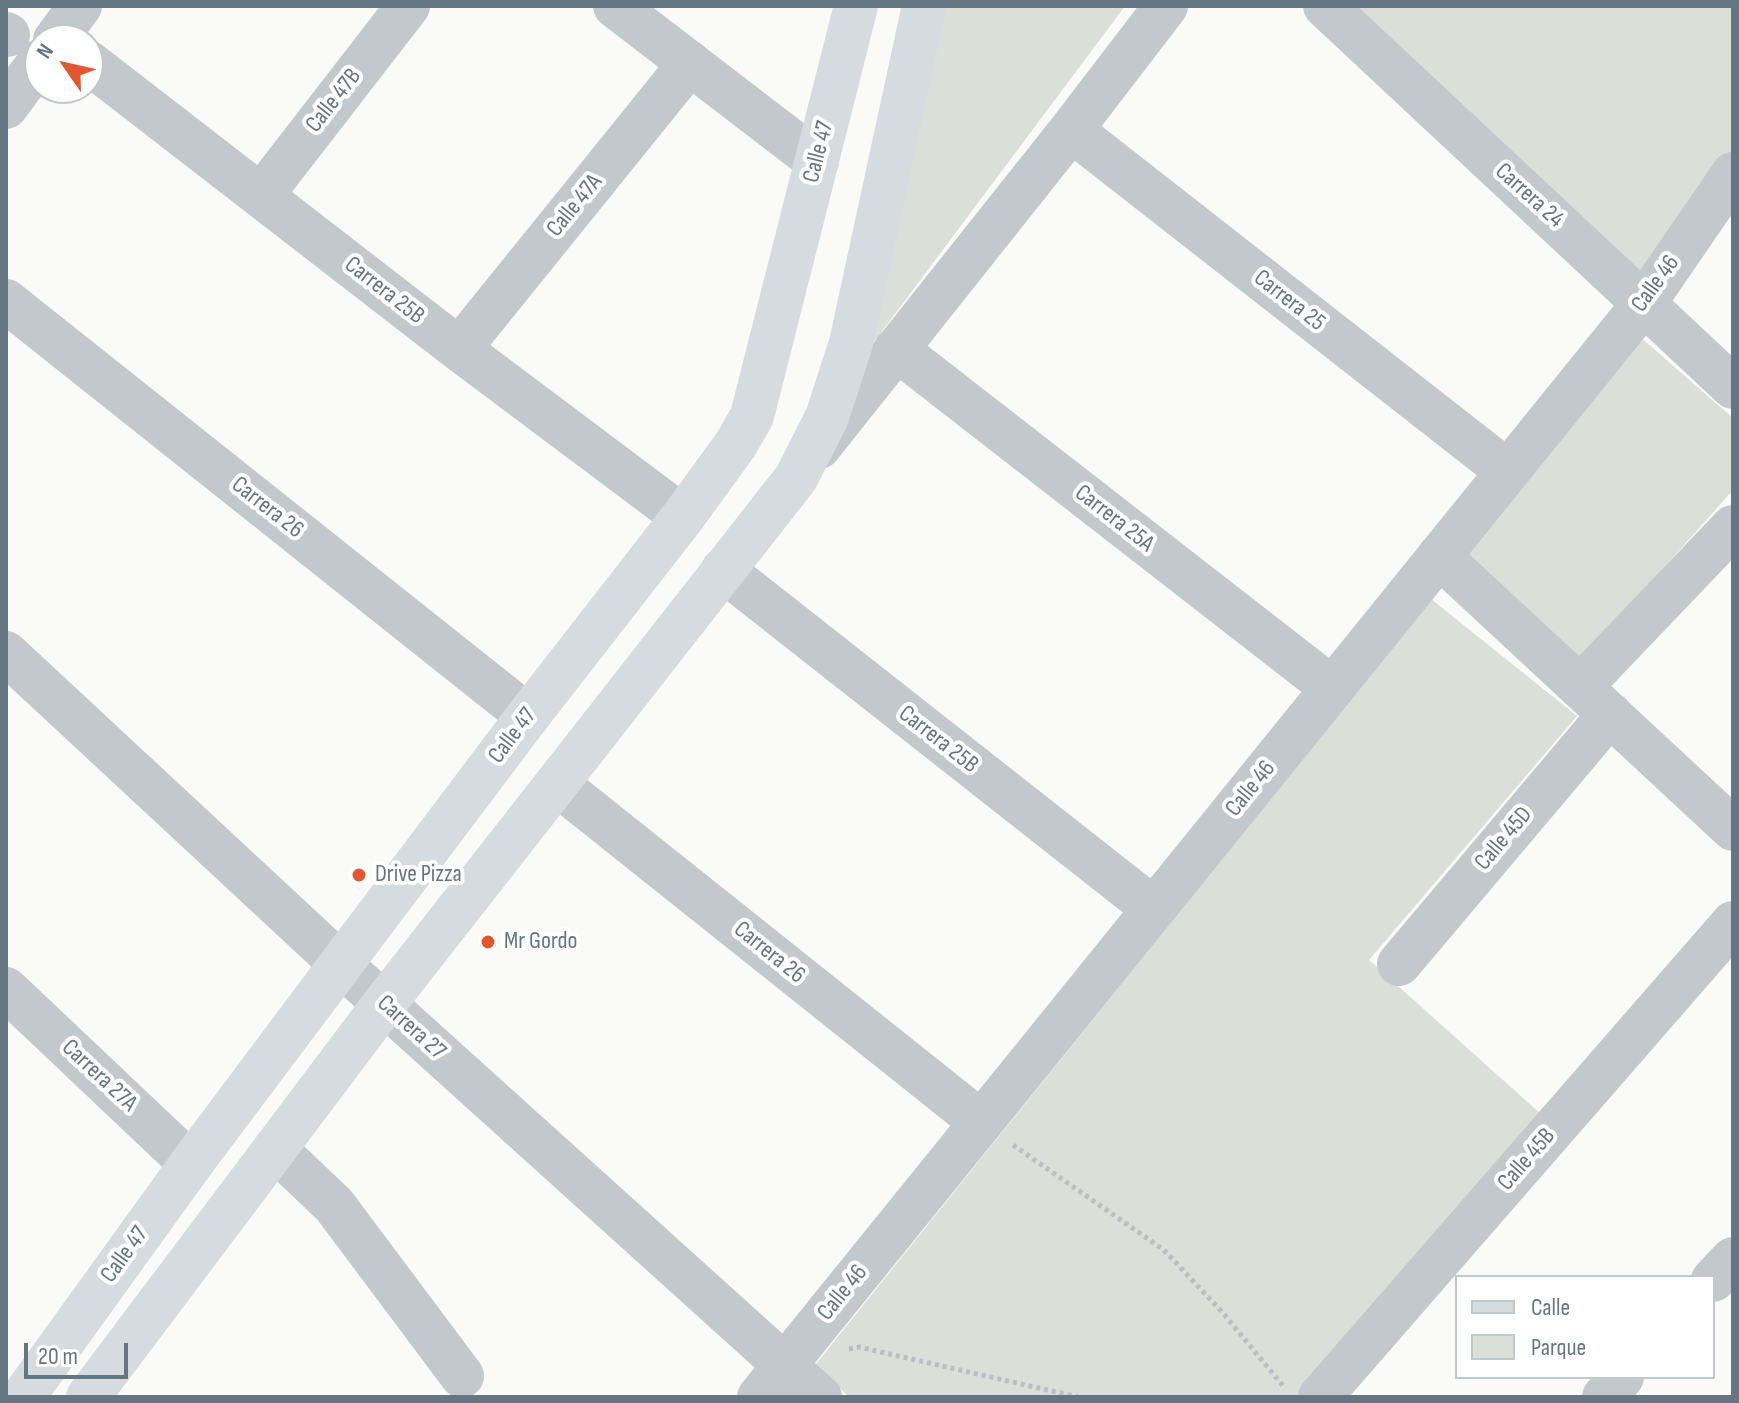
<!DOCTYPE html>
<style>
body{margin:0}
#map{position:relative;width:1739px;height:1403px;overflow:hidden;background:#fafaf8;font-family:"Sofia Sans Condensed",sans-serif}
canvas{display:block}
.frame{position:absolute;inset:0;border:8px solid #657683;pointer-events:none}
.legend{position:absolute;left:1455px;top:1275px;width:260px;height:104px;box-sizing:border-box;background:#fff;border:2px solid #c1c8cd;margin:0;padding:10px 14px;list-style:none;font-size:24px;color:#657683}
.legend li{display:flex;align-items:center;gap:16px;height:40px}
.legend b{width:40px;border:2px solid #c1c8cd}
.north{position:absolute;left:24px;top:24px;width:80px;height:80px;box-sizing:border-box;background:#fff;border:2px solid #c1c8cd;border-radius:50%;rotate:304deg;font-size:22px;font-weight:700;line-height:32px;text-align:center;color:#657683}
.north::after{content:'';display:block;margin:auto;width:28px;height:36px;background:#e4572e;clip-path:polygon(50% 0,100% 100%,50% 72%,0 100%)}
.scale{position:absolute;left:24px;top:1343px;width:104px;height:36px;box-sizing:border-box;border:4px solid #657683;border-top:0;padding-left:10px;font-size:24px;line-height:28px;white-space:nowrap;color:#657683;-webkit-text-stroke:6px #fff;paint-order:stroke}
</style>
<div id="map">
<canvas width="1739" height="1403"></canvas>
<div class="frame"></div>
<ul class="legend">
<li><b style="height:10px;background:#d6dbdf"></b>Calle</li>
<li><b style="height:22px;background:#dadfd7"></b>Parque</li>
</ul>
<div class="north">N</div>
<div class="scale">20 m</div>
</div>
<script>
const ctx = document.querySelector('canvas').getContext('2d');
ctx.lineJoin = 'round';
function fillPath(path, color) {
  ctx.fillStyle = color;
  ctx.fill(path, 'evenodd');
}
function stroke(path, color, width, dash) {
  ctx.strokeStyle = color;
  ctx.lineWidth = width;
  ctx.lineCap = dash ? 'butt' : 'round';
  ctx.setLineDash(dash || []);
  ctx.stroke(path);
}
function label(font, color, halo, rows, align = 'center') {
  ctx.font = font + ' "Sofia Sans Condensed",sans-serif';
  ctx.lineWidth = 8;
  ctx.setLineDash([]);
  ctx.textBaseline = 'middle';
  ctx.strokeStyle = halo;
  ctx.fillStyle = color;
  for (const [text, x, y, turn = 0] of rows) {
    ctx.save();
    ctx.translate(x, y);
    ctx.rotate((+turn || 0) * Math.PI / 180);
    ctx.textAlign = isNaN(turn) ? turn : align;
    if (halo) ctx.strokeText(text, 0, 0);
    ctx.fillText(text, 0, 0);
    ctx.restore();
  }
}
const green = new Path2D(`
 M 946,6 L 1125,6 L 868,350 Z
 M 1332,6 L 1733,6 L 1733,174 L 1645,302 Z
 M 1639,336 L 1733,418 L 1733,490 L 1578,664 L 1458,549 Z
 M 1431,599 L 1577,716 L 1369,960 L 1542,1115 L 1297,1397 L 849,1397 L 815,1365 Z`);
const path = new Path2D(`
 M 1013,1145 L 1164,1250 L 1223,1313 L 1284,1387
 M 849,1349 L 859,1347 L 1078,1397`);
const minor = new Path2D(`
 M 615,6 L 817,161
 M 1325,6 L 1733,387
 M 6,34 L 8,35
 M 55,40 L 80,6
 M 88,62 L 459,349 L 683,517
 M 6,107 L 40,61
 M 1071,130 L 1507,471
 M 261,196 L 408,6
 M 6,301 L 528,716
 M 459,349 L 690,63
 M 896,349 L 1332,688
 M 819,447 L 1071,130 L 1166,6
 M 1439,556 L 1733,829
 M 723,570 L 1154,909
 M 6,653 L 359,981 L 820,1397
 M 1580,687 L 1733,527
 M 557,784 L 981,1122
 M 1399,964 L 1610,714
 M 6,989 L 191,1164
 M 275,1149 L 334,1205 L 462,1376
 M 1713,1280 L 1733,1259
 M 759,1397 L 1645,302 L 1733,174
 M 1320,1397 L 1733,923
 M 1604,1397 L 1622,1377`);
const major = new Path2D(`
 M 23,1397 L 191,1164 L 341,964 L 528,716 L 683,517 L 736,444 L 752,416 L 856,6
 M 88,1397 L 384,1004 L 796,478 L 827,417 L 851,343 L 924,6`);
const markers = [
 [359,875,8,"#e4572e"],
 [488,942,8,"#e4572e"]
];
const streetNames = [
 ["Calle 47B",334,101,-52],
 ["Calle 47",819,152,-76],
 ["Carrera 24",1529,196,42],
 ["Calle 47A",575,206,-51],
 ["Calle 46",1656,284,-54],
 ["Carrera 25B",384,291,38],
 ["Carrera 25",1289,301,38],
 ["Carrera 26",267,508,38],
 ["Carrera 25A",1114,519,38],
 ["Calle 47",513,736,-53],
 ["Carrera 25B",938,740,38],
 ["Calle 46",1251,789,-51],
 ["Calle 45D",1504,839,-50],
 ["Carrera 26",769,953,39],
 ["Carrera 27",411,1028,42],
 ["Carrera 27A",99,1076,43],
 ["Calle 45B",1527,1160,-49],
 ["Calle 47",125,1255,-54],
 ["Calle 46",843,1293,-51]
];
const poiNames = [
 ["Drive Pizza",375,875],
 ["Mr Gordo",504,942]
];
fillPath(green, '#dadfd7');
stroke(path, '#bbbfc2', 5, [4, 4]);
stroke(minor, '#c3c8cc', 44);
stroke(major, '#d6dbdf', 44);
for (const [x, y, r, color] of markers) {
  const dot = new Path2D();
  dot.arc(x, y, r, 0, 2 * Math.PI);
  ctx.fillStyle = color;
  ctx.fill(dot);
  stroke(dot, '#fff', 3);
}
label('24px', '#657683', '#fff', streetNames);
label('24px', '#657683', '#fff', poiNames, 'left');
</script>
